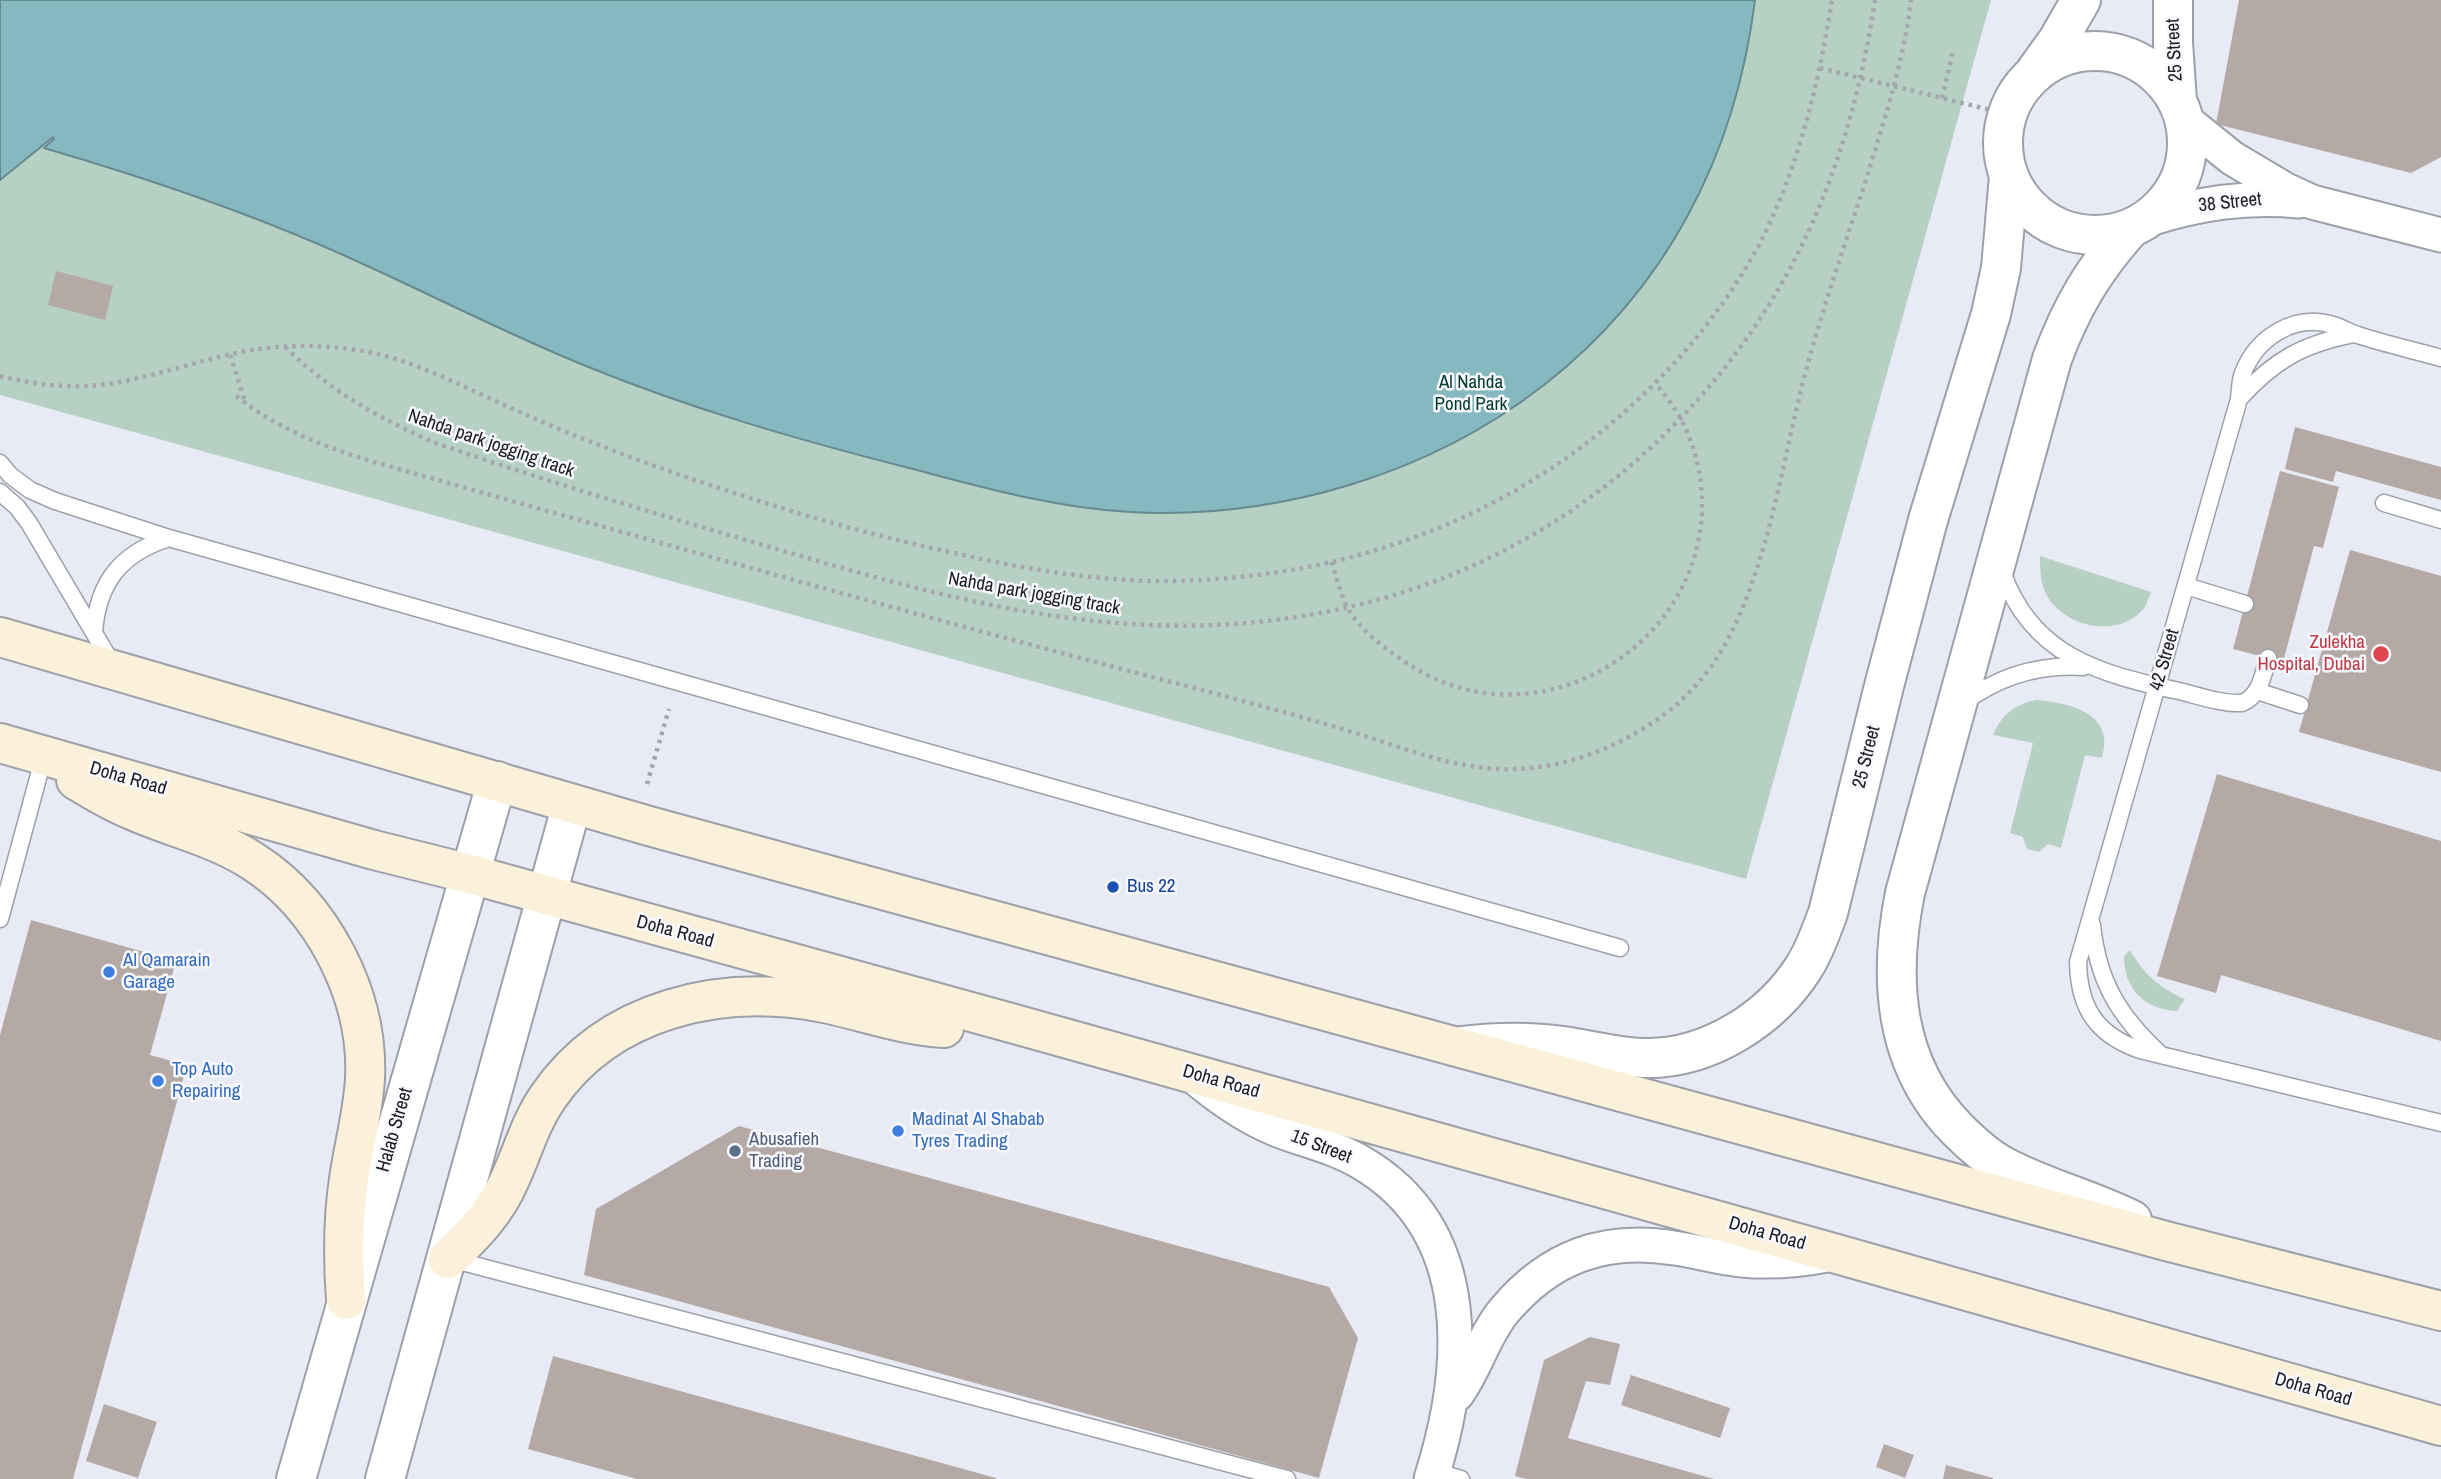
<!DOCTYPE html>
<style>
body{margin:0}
canvas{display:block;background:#e8ebf5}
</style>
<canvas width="2441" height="1479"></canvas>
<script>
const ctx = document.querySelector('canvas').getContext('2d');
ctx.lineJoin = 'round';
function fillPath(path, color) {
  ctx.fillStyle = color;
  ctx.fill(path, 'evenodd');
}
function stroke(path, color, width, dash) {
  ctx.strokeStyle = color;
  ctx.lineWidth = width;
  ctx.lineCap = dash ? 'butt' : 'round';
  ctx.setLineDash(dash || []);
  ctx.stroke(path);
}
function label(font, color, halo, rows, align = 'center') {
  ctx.font = font + ' "Archivo Narrow",sans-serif';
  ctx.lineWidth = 5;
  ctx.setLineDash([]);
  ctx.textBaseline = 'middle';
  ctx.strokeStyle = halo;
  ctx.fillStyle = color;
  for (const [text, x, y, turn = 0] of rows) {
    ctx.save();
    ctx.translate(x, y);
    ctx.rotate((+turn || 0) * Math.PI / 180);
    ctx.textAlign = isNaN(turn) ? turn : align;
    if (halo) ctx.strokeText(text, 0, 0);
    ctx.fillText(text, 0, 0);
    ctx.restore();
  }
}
const green = new Path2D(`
 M 0,0 L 1991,0 L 1746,879 L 0,395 Z
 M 2040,556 L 2151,592 C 2149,596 2147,603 2145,607 C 2120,640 2064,628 2046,594 C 2040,582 2040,569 2040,556 Z
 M 2036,700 C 2070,703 2116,713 2102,758 L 2085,755 L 2061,848 L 2048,844 L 2039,852 L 2027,849 L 2023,837 L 2010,833 L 2033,743 L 1993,735 C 2002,714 2014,705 2036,700 Z
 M 2130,950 C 2144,974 2159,988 2185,999 L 2177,1011 C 2144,1009 2124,989 2124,956 Z`);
const water = new Path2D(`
 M 0,0 L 1755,0 C 1736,154 1667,289 1544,385 C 1429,475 1276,520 1130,512 C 1055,508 981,487 909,468 C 799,440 691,409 586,366 C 497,330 413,285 325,247 C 233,207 140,176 44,148 L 54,139 L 53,137 L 0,180 Z`);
const building = new Path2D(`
 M 2239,0 L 2441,0 L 2441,157 L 2411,173 L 2216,124 Z
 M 56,271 L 113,286 L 105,320 L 48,305 Z
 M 2295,427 L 2441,467 L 2441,500 L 2336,471 L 2333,482 L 2285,469 Z
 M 2280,471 L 2339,487 L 2323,548 L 2314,546 L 2283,662 L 2233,649 Z
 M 2350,550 L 2441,576 L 2441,772 L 2299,732 Z
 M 2217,774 L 2441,841 L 2441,1041 L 2221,975 L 2216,993 L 2157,976 Z
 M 31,920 L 176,961 L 150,1055 L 187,1065 L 73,1479 L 0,1479 L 0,1035 Z
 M 739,1126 L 1329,1287 L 1358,1338 L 1319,1478 L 584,1275 L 596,1209 Z
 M 1590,1337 L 1620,1344 L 1610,1385 L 1586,1381 L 1568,1438 L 1714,1479 L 1526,1479 L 1515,1476 L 1544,1360 Z
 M 553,1356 L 996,1478 L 996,1479 L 637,1479 L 528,1449 Z
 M 1631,1375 L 1730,1408 L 1720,1438 L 1621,1405 Z
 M 104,1404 L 157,1422 L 138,1478 L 86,1461 Z
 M 1884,1444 L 1914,1455 L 1905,1478 L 1876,1467 Z
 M 1946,1465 L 1993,1478 L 1993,1479 L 1943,1479 Z`);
const path = new Path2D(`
 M 1820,68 L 2007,114
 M 1942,98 L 1953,51
 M 285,347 C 328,389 378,418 433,442 C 544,481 657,514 770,547 C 875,578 986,610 1096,621 C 1312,644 1520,582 1674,425 C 1792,305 1850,165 1875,0
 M 230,355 L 246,404
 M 0,376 C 36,385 71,389 108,384 C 159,376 207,357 258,349 C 297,344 339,345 378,354 C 427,366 473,392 520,412 C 596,446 676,475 756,500 C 825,522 896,541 968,556 C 1032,570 1097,581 1163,581 C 1355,580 1531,513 1665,373 C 1703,333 1735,290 1761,241 C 1799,166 1819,82 1832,0
 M 236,396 C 280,430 322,446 374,462 C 650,540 925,618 1202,690 C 1253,704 1305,717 1355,733 C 1402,747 1449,767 1499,769 C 1555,771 1611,752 1658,719 C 1689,698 1716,665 1732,631 C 1774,545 1784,447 1810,356 C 1829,288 1853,222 1874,154 C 1889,104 1905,53 1911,0
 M 1332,562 C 1336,577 1340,592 1347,607 C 1361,632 1389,652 1413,667 C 1547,750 1723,633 1700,477 C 1694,440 1680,411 1655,383
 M 647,784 L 669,709`);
const service = new Path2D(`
 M 2441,358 C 2413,350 2385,344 2358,335 C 2349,333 2342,327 2333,325 C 2295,313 2257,337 2243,373 C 2240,380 2240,390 2239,399 L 2078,962 C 2079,1009 2097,1035 2140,1050 L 2441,1123
 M 2239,399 C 2274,360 2303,344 2354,334
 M 0,463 L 10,475 L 30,490 L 55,501 L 169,538 L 1620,948
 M 0,492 L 17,507 L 29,523 L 113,665
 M 2384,503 L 2441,520
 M 2002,571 C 2031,656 2100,674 2179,691 C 2199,696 2222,704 2242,703 C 2260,696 2263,675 2268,658
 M 2186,586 L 2245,604
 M 94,632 C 98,582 121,553 169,538
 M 2257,691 L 2300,705
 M 1963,703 C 1998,677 2039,664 2083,667
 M 0,919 L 44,756
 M 2092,925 C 2098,981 2118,1015 2159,1053
 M 451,1259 L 1287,1479
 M 1433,1471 L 1461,1479`);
const minor = new Path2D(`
 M 2185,120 L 2232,158 L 2284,189 L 2312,202 L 2441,235
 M 2149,219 C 2201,203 2245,196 2299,201
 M 1193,1076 C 1219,1098 1247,1118 1278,1130 C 1306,1141 1336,1147 1362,1163 C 1477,1231 1466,1369 1431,1479
 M 1457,1394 C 1476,1368 1484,1335 1504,1311 C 1550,1256 1605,1237 1674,1248 C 1697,1251 1719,1258 1742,1260 C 1773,1263 1802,1260 1832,1254`);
const tertiary = new Path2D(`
 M 2173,0 L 2173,43 L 2177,101
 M2003 143a92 92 0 1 1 184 0a92 92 0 1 1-184 0Z
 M 2035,72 L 2058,40 L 2081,0
 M 2129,230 C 2093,270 2071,308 2052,359 L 1905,893 C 1888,978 1893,1064 1957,1129 C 1971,1143 1986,1157 2003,1166 C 2044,1188 2090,1199 2132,1220
 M 1461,1046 C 1495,1042 1529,1041 1563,1046 C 1591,1050 1620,1058 1648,1058 C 1710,1058 1772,1018 1804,967 C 1815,950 1821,931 1828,913 L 1884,686 L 1928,520 L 1991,314 L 2001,268 L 2009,176
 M 296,1479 L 497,781
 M 385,1479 C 449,1254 508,1028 572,804`);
const secondary = new Path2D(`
 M 0,637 L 649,826 L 2166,1241 L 2441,1311
 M 0,743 L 374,850 L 470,874 L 1011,1023 L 1837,1254 L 2441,1426
 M 76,780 C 94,791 112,802 132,810 C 172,828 216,837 254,862 C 323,907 369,996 365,1079 C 363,1113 354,1145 349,1179 C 343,1219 343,1259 346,1300
 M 448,1259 C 473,1235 496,1212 510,1179 C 523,1151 530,1123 548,1097 C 609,1008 722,983 824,1003 C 863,1011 903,1026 944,1028`);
const markers = [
 [2381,654,9,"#e0444e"],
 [1113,887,7,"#1a4fb4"],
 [109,972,7,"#3f7fe0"],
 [158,1081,7,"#3f7fe0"],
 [898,1131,7,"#3f7fe0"],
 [735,1151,7,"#5c6f8a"]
];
const streetNames = [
 ["25 Street",2175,50,-93],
 ["38 Street",2230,203,-6],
 ["Nahda park jogging track",491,444,19],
 ["Nahda park jogging track",1034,594,10],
 ["42 Street",2165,660,-74],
 ["25 Street",1867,757,-76],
 ["Doha Road",128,779,16],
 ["Doha Road",675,932,15],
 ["Doha Road",1221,1082,16],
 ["Halab Street",395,1130,-74],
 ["15 Street",1321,1147,21],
 ["Doha Road",1767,1234,16],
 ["Doha Road",2313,1390,16]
];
const parkNames = [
 ["Al Nahda",1471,383],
 ["Pond Park",1471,405]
];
const healthNames = [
 ["Zulekha",2365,643],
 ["Hospital, Dubai",2365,665]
];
const transitNames = [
 ["Bus 22",1127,887]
];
const shopNames = [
 ["Al Qamarain",123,961],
 ["Garage",123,983],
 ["Top Auto",172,1070],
 ["Repairing",172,1092],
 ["Madinat Al Shabab",912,1120],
 ["Tyres Trading",912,1142]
];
const serviceNames = [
 ["Abusafieh",749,1140],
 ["Trading",749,1162]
];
fillPath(green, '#b6d0c3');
fillPath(water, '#86b9bf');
stroke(water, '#668a90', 2);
fillPath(building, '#b4a9a5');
stroke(service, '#9ca0a9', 19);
stroke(minor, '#9ca0a9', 37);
stroke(tertiary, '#9ca0a9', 42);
stroke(secondary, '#9ca0a9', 42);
stroke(path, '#a4a6ae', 4.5, [3.5, 5]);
stroke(service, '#fff', 16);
stroke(minor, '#fff', 33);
stroke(tertiary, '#fff', 38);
stroke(secondary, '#fbf1da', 38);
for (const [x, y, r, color] of markers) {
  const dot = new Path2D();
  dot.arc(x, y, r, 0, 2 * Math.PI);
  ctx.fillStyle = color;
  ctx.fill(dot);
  stroke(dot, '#f7f9ff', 2.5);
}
label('19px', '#1c1d21', '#f7f9ff', streetNames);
label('19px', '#033d29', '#f7f9ff', parkNames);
label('19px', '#be3a42', '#f7f9ff', healthNames, 'right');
label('19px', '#164399', '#f7f9ff', transitNames, 'left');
label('19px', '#366cbe', '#f7f9ff', shopNames, 'left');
label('19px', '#4e5e75', '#f7f9ff', serviceNames, 'left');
</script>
